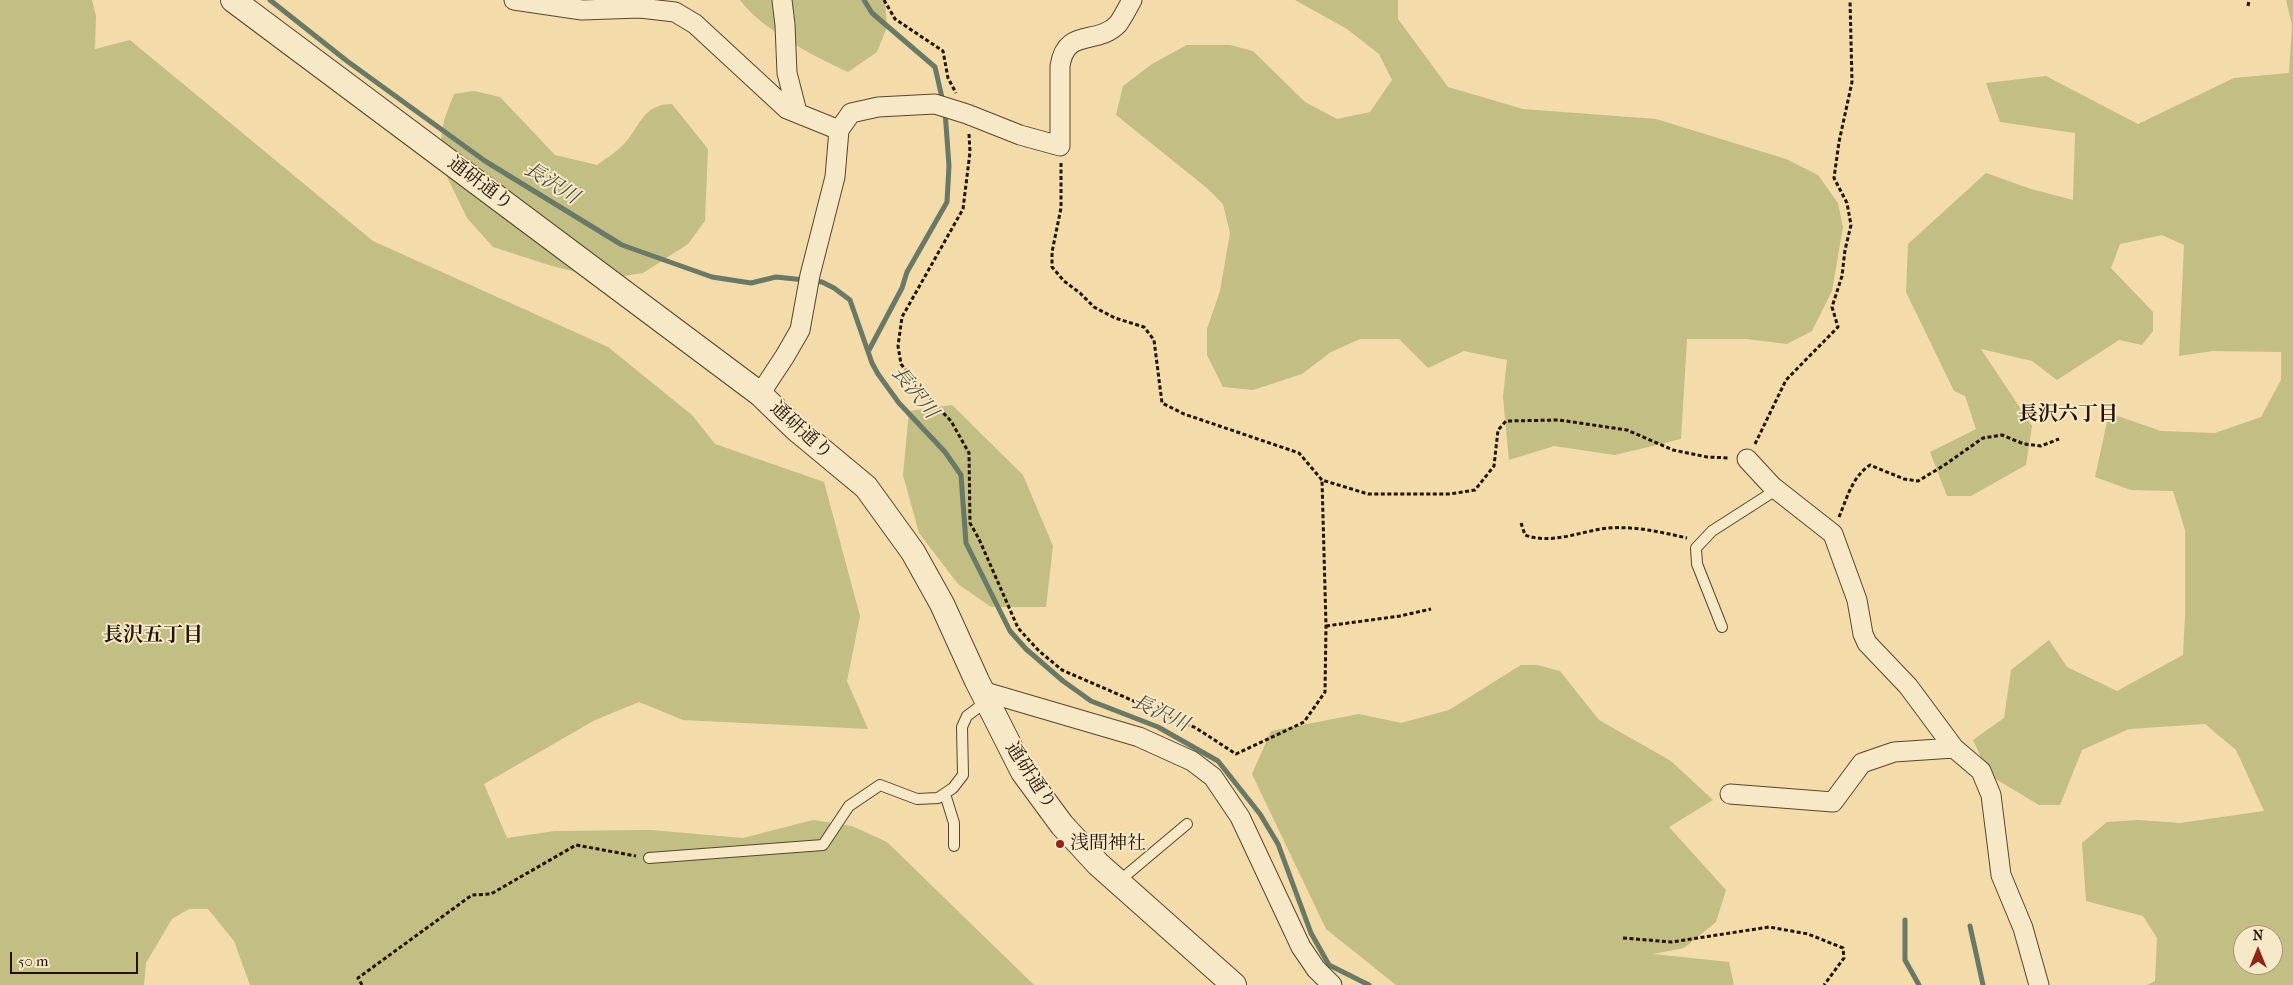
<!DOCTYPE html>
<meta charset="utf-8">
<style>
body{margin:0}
#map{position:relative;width:2293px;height:985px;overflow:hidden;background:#f3dbaa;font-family:"IM FELL French Canon",serif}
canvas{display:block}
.north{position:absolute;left:2233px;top:925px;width:50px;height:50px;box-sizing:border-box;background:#f7e8c8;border:1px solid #a19379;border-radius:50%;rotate:0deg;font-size:14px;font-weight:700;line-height:20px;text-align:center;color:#211403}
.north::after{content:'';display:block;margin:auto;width:18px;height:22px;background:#8f2418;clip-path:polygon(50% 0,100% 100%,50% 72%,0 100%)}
.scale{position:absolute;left:10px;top:952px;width:128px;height:22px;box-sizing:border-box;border:2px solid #211403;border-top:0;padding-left:6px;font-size:15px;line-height:18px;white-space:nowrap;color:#211403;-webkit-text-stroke:4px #f7e8c8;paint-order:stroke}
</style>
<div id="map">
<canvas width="2293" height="985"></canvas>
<div class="north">N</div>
<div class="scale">50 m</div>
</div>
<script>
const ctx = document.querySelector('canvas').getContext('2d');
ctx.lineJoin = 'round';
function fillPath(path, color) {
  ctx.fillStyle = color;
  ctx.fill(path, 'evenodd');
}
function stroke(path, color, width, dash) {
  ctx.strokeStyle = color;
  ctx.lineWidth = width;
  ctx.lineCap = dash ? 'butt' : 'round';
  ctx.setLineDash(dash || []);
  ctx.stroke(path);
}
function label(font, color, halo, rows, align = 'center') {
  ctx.font = font + ' "IM FELL French Canon","Noto Serif JP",serif';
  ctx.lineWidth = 4;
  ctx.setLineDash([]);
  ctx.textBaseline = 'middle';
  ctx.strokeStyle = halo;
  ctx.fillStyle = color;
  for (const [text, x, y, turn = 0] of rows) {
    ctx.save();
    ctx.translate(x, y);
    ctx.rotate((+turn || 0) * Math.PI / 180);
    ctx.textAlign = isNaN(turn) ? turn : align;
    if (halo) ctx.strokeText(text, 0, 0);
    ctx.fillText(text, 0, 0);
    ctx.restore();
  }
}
const green = new Path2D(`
 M 0,0 L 92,0 L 96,16 L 95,49 L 130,40 L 373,241 L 608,347 L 692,415 L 715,444 L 824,482 L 860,616 L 847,681 L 868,729 L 683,720 L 639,702 L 595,720 L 484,784 L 507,838 L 555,831 L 651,830 L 743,838 L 813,820 L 852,826 L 887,842 L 1034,985 L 250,985 L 234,941 L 208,909 L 189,909 L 172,919 L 146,963 L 144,985 L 0,985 Z
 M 740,0 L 885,0 L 887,27 L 877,52 L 848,72 C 815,57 761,29 740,0 Z
 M 1295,0 L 1398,0 L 1398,19 L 1448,87 L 1523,109 L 1656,119 L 1786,159 L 1818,175 L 1838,203 L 1843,227 L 1832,291 L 1812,331 L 1787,344 L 1747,339 L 1687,339 L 1681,439 L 1615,455 L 1554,446 L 1509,460 L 1503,397 L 1507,360 L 1464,351 L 1428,368 L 1399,339 L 1360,339 L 1331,352 L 1302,374 L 1253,390 L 1223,387 L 1207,355 L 1207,329 L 1220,291 L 1230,233 L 1223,204 L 1207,188 L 1116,115 L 1123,86 L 1152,64 L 1187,45 L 1230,45 L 1253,51 L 1305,102 L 1337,119 L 1370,112 L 1392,80 L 1379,54 L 1347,29 Z
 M 2286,0 L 2293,0 L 2293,985 L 2147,985 L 2155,981 L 2157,938 L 2143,916 L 2086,901 L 2082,843 L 2107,822 L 2138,820 L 2180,823 L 2264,811 L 2236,750 L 2205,724 L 2129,729 L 2082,750 L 2060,805 L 2039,805 L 1989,775 L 1973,740 L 2004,718 L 2011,670 L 2049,640 L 2067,667 L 2117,691 L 2183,655 L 2185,616 L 2185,530 L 2173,491 L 2131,490 L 2095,477 L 2109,413 L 2161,431 L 2215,433 L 2261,417 L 2281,380 L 2281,352 L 2213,351 L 2179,356 L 2184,245 L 2162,235 L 2120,244 L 2111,268 L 2153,312 L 2153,331 L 2142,345 L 2119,340 L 2057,380 L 2032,361 L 1981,349 L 2032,426 L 2026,465 L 1971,496 L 1947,496 L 1930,452 L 1976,429 L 1965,396 L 1954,391 L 1906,292 L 1908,244 L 1986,173 L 2031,189 L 2073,200 L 2075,133 L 2000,122 L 1986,83 L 2046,76 L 2138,124 L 2234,78 L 2289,73 L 2292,25 ZM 2243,935 L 2273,935 L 2273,965 L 2243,965 Z
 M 474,91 L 500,97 L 555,155 L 597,165 C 605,159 615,153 622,146 C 640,129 641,104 672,104 L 708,149 L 705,221 L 688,244 L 643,273 L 604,279 L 552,266 L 493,247 L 467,218 L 438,158 L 444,120 L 454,94 Z
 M 952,405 L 1023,475 L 1053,546 L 1046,607 L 991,607 L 958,584 L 919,533 L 903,475 L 909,411 Z
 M 1521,665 L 1537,665 L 1560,671 L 1599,720 L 1671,761 L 1713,800 L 1669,827 L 1726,890 L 1716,922 L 1684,948 L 1653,954 L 1729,962 L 1734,985 L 1396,985 L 1326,929 L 1252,774 L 1271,731 L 1359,714 L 1401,723 L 1449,710 Z`);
const stream = new Path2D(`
 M 270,0 L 347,61 L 485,161 L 622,245 L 712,277 L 751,283 L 776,277 L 805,280
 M 864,0 L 872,13 L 935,67 L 943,102
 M 813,281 L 822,282 L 834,288 L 850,300 L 872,363 L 878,374 L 899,403 L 945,452 L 961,475 L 966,543 L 1010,631 L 1026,649 L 1063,681 L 1091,701 L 1158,727 L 1218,761 L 1260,814 L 1278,844 L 1311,933 L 1329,965 L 1369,985
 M 869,350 L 902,288 L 907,272 L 947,202 L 949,166 L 945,111
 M 1905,920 L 1905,960 L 1919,985
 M 1970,926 L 1983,985`);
const path = new Path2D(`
 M 884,0 L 895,19 L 943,51 L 948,78 L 956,93
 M 2248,6 L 2249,0
 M 969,134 L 970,152 L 963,209 L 902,317 L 898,346 L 901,364 L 922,391 L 951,421 L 969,453 L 970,523 L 979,539 L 1018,628 L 1039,651 L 1062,670 L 1196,728 L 1236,754 L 1304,722 L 1325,692 L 1326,626 L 1322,480
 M 1061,163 L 1061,208 L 1052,252 L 1052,267 L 1064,281 L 1080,293 L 1094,307 L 1115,318 L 1144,327 L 1154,340 L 1162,403 L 1184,414 L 1299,453 L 1322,480 L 1368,494 L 1450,494 L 1475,490 L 1494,466 L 1498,430 L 1506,421 L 1559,420 L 1627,430 L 1673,450 L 1707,457 L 1730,458
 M 1755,444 L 1786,380 L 1838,327 L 1832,307 L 1842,276 L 1845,250 L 1851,225 L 1847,203 L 1834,178 L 1839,142 L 1852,82 L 1850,0
 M 1839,517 C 1847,498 1852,477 1870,465 L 1904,479 L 1918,481 L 1943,466 L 1983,438 L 2002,435 L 2024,444 L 2041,446 L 2059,439
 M 1521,523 L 1525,535 C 1552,545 1581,531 1608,528 C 1635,526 1661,532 1687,538
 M 1326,626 L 1400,616 L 1431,609
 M 1623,938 L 1672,942 L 1769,927 L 1808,934 L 1843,948 L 1844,958 L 1824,985
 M 362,985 L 358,978 L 472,895 L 491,894 L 576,845 L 636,856`);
const service = new Path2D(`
 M 1722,627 L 1697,564 L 1696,548 L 1712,531 L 1776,490
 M 945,794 L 954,823 L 954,846
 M 649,858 L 823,845 L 849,806 L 880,785 L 917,799 L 938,798 L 953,788 L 963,775 L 962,727 L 967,716 L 987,701
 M 1118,882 L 1187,824`);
const minor = new Path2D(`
 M 514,0 L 582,10 L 640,8 L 675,12 L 695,24 L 787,109 L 839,130 L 851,113 L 878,107 L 935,104 L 967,114 L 1020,135 L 1060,146 L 1060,66 C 1066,27 1097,46 1118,24 C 1123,17 1128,7 1132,0
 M 782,0 L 785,25 L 787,73 L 797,112
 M 760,394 L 785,356 L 800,330 L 810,275 L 835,177 L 839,130
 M 1747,459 L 1772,486 L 1833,534 L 1857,600 L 1863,634 L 1867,643 L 1908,686 L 1954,748 L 1981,771 L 1991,795 L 2001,875 L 2023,928 L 2039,985
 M 982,691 L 1139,737 L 1192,761 L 1213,777 L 1240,817 L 1301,947 L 1316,969 L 1332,985
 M 1730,794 L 1833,802 L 1862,763 L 1894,752 L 1954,748`);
const tertiary = new Path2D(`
 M 233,0 L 760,394 L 795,428 L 866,487 L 913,552 L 942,604 L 977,681 L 1023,772 L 1062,825 L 1098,864 L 1234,985`);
const markers = [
 [1060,844,5,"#8f2418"]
];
const streetNames = [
 ["通研通り",480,184,37],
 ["通研通り",801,431,42],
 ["通研通り",1030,776,57]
];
const poiNames = [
 ["浅間神社",1070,844]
];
const waterNames = [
 ["長沢川",551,184,32],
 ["長沢川",914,393,51],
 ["長沢川",1160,714,25]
];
const neighbourhoodNames = [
 ["長沢六丁目",2068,415],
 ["長沢五丁目",153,636]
];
fillPath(green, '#c2be84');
stroke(stream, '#6a7866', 5);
stroke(service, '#56462d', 12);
stroke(minor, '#56462d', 21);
stroke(tertiary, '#56462d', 26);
stroke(path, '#211403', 3, [4, 2.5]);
stroke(service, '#f7e8c8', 10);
stroke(minor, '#f7e8c8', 19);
stroke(tertiary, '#f7e8c8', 24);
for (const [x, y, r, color] of markers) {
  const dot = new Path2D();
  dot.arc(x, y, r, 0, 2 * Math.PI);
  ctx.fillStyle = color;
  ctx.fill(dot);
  stroke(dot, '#f7e8c8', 2);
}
label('19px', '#211403', '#f7e8c8', streetNames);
label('19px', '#211403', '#f7e8c8', poiNames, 'left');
label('italic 20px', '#4c4e3d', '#f7e8c8', waterNames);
label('bold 20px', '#211403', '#f7e8c8', neighbourhoodNames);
</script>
